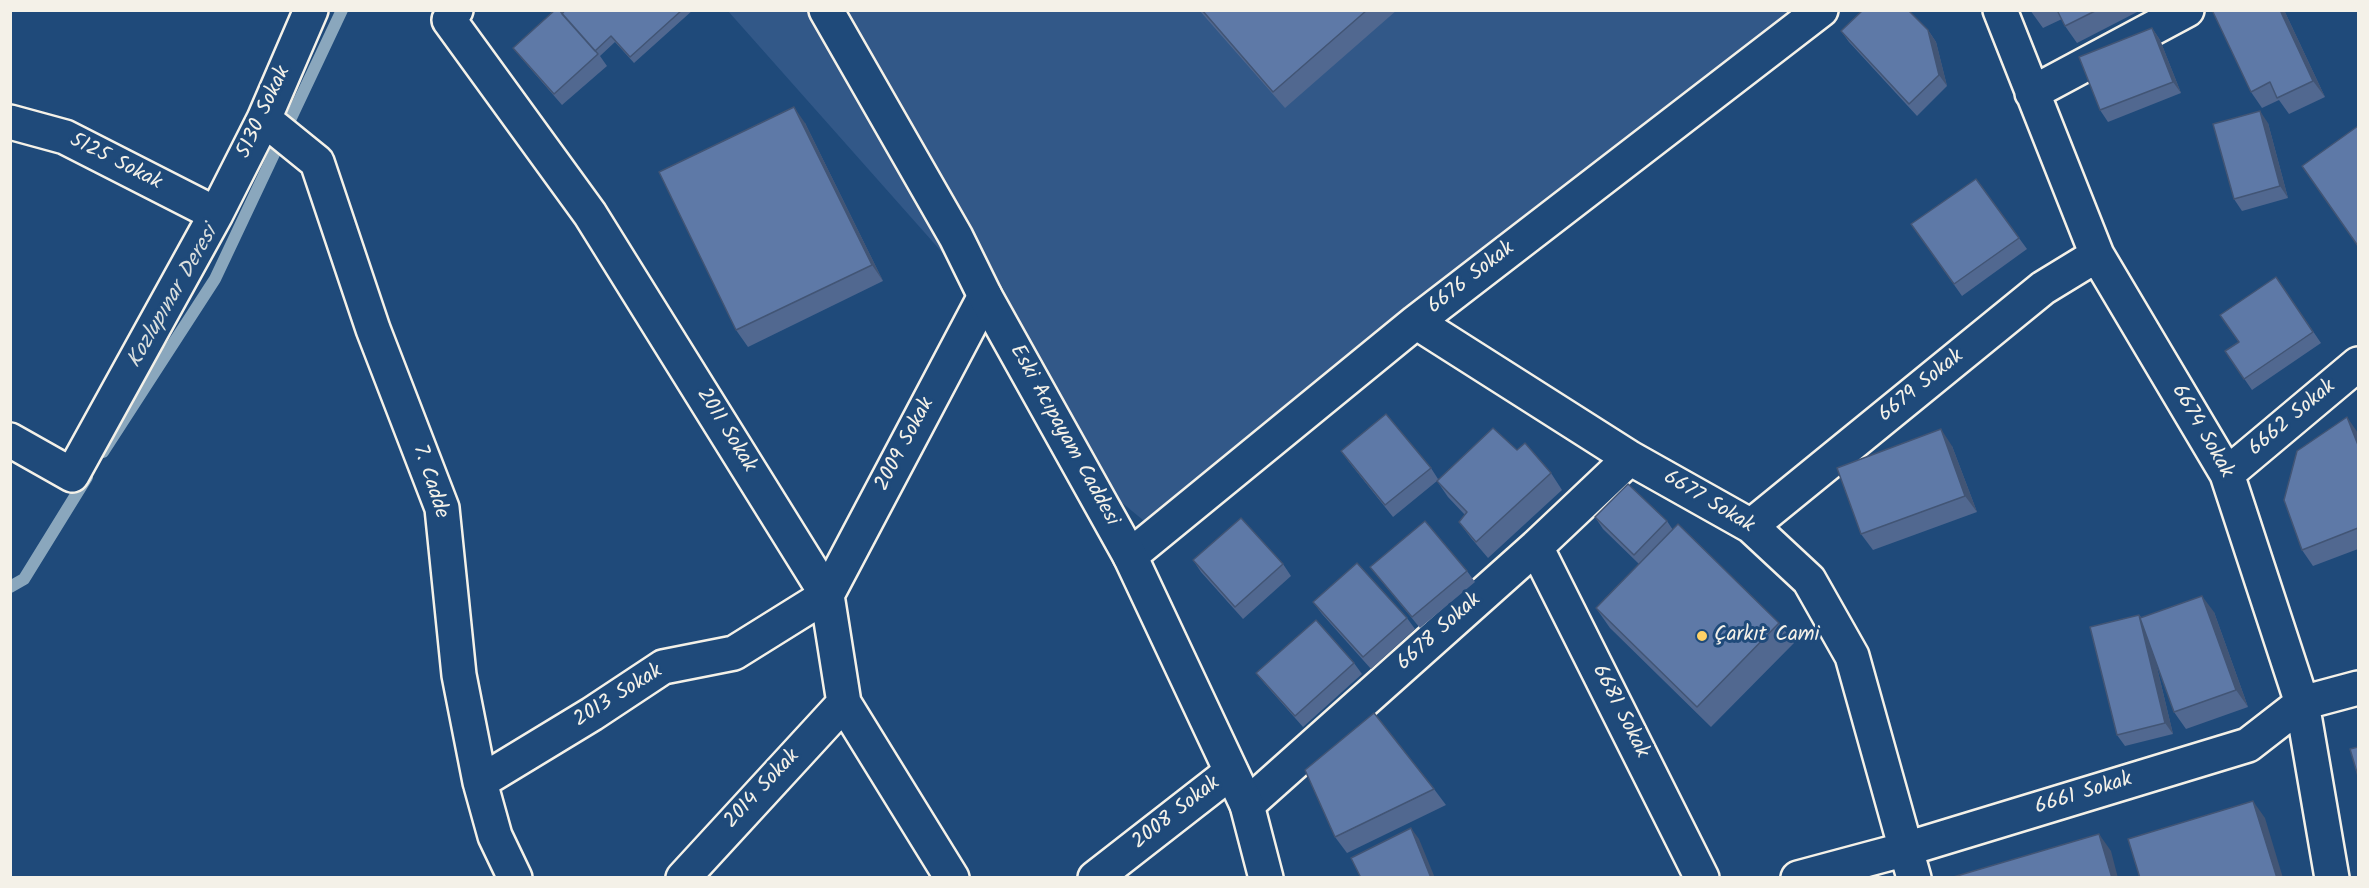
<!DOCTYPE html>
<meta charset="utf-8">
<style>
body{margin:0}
#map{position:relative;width:2369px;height:888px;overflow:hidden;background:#1f4a7a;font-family:Kalam,sans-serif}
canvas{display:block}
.frame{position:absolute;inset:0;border:12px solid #f4f1e8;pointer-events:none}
</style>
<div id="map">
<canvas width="2369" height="888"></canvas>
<div class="frame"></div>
</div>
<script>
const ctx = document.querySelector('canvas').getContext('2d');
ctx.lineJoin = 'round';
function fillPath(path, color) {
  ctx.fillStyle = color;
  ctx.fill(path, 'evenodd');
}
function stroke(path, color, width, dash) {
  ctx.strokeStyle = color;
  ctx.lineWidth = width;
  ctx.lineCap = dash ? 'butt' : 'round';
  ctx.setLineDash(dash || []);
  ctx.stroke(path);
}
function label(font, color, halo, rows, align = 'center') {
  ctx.font = font + ' Kalam,sans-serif';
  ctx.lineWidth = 6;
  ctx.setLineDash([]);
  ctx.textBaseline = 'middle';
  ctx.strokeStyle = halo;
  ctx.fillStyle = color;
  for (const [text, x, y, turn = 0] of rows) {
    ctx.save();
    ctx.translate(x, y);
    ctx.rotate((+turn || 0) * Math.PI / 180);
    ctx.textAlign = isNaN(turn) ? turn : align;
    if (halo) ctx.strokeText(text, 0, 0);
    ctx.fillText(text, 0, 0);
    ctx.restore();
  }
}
const built = new Path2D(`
 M 728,11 L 1821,11 L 1155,530 L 1080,468 L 964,277 Z`);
const stream = new Path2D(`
 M 103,452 L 215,279 L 342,10
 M 10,587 L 24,579 L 87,477`);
const minor = new Path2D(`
 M 456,10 L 449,20 L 590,214 L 827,595 L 844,703 L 952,878
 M 2000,10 L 2097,255 L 2227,474 L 2302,703 L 2332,878
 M 2032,93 L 2187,10
 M 264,119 L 317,162 L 373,329 L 442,508 L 459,675 L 480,782 L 495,836 L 515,878
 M 10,122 L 65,137 L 216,214
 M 1416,322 L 1630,458 L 1751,526 L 1809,580 L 1852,656 L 1914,878
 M 10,440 L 72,475 L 216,214 L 264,119 L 311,10
 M 2227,474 L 2358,364
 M 1751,526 L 2043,288 L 2097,255
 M 1536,547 L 1702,878
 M 1130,556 L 1416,322 L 1821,10
 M 827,595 L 985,296
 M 480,782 L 592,714 L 663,667 L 734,653 L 827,595
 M 1247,805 L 1536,547 L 1630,458
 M 683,878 L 844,703
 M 1095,878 L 1231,772
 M 1798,878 L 1906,849 L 2248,745 L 2302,703 L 2358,688`);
const major = new Path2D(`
 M 826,10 L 956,237 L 985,296 L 1130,556 L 1247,805 L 1266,878`);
const wall = new Path2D(`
 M 565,10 L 693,10 L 634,63 L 615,42 L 600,56 L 607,66 L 562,105 L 522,59 L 513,48 Z
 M 1199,10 L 1397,10 L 1285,108 Z
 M 2030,10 L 2141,10 L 2077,43 L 2065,26 L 2062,19 L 2043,28 Z
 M 2212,10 L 2284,10 L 2325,97 L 2289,114 L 2279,100 L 2262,108 L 2251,92 Z
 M 2152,28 L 2160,40 L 2181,93 L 2108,122 L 2100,110 Z
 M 1928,30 L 1936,42 L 1947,86 L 1917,116 L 1849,42 L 1841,31 Z
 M 805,123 L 883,281 L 748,347 L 736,330 Z
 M 2268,123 L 2288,198 L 2242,211 L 2234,199 Z
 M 1976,179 L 2027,249 L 1962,296 L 1911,224 Z
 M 2276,277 L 2321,343 L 2252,390 L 2225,351 L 2239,342 Z
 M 2358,433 L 2358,549 L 2313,566 L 2302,550 Z
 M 1952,446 L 1977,512 L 1873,550 L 1861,534 Z
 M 1517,450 L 1551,473 L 1562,490 L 1488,558 L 1471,538 L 1459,522 L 1465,515 L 1448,497 L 1437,481 L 1393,517 L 1349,462 L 1341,451 L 1431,468 L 1438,479 Z
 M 1595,517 L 1667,521 L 1673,530 L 1779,623 L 1794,643 L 1711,727 L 1610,628 L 1596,608 L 1639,564 L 1603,529 Z
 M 1193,560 L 1283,564 L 1291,576 L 1243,619 L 1201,572 Z
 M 1370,567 L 1467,571 L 1475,582 L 1420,628 L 1379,578 Z
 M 1313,602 L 1407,618 L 1415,629 L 1371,669 L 1322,614 Z
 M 2214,612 L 2248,707 L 2186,729 L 2174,712 L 2154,655 L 2173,734 L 2125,746 L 2117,735 L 2139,615 L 2141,617 Z
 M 1354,663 L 1362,674 L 1303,727 L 1265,684 L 1256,673 Z
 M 1434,789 L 1446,805 L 1347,853 L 1335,837 Z`);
const shadedWall = new Path2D(`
 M 2280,10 L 2284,10 L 2325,97 L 2313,81 Z
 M 2152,28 L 2160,40 L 2181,93 L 2173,82 Z
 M 1928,30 L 1936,42 L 1947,86 L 1939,75 Z
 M 794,107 L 805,123 L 883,281 L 872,265 Z
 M 2260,111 L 2268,123 L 2288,198 L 2280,186 Z
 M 2347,417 L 2358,433 L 2358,445 Z
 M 1941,429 L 1952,446 L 1977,512 L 1965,496 Z
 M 2202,596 L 2214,612 L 2248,707 L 2236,690 Z
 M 2139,615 L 2147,626 L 2173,734 L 2165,723 Z
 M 2253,801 L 2265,818 L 2283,878 L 2277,878 Z
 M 1411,828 L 1419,839 L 1435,878 L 1431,878 Z
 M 2099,834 L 2111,851 L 2118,878 L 2112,878 Z`);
const building = new Path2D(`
 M 555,10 L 559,10 L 598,54 L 554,94 L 513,48 Z
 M 565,10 L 682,10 L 630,57 L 611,36 L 595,51 L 562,14 Z
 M 1202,10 L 1367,10 L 1273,92 Z
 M 1863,10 L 1908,10 L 1928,30 L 1939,75 L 1909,104 L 1841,31 Z
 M 2057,10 L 2097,10 L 2065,26 Z
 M 2212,10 L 2280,10 L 2313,81 L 2277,98 L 2270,82 L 2251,92 Z
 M 2152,28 L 2173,82 L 2100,110 L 2079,57 Z
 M 794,107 L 872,265 L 736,330 L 659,172 Z
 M 2260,111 L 2280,186 L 2234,199 L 2213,124 Z
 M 2358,126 L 2358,246 L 2302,166 Z
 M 1976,179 L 2019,238 L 1954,284 L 1911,224 Z
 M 2276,277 L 2313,332 L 2244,379 L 2225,351 L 2239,342 L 2220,315 Z
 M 1386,414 L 1431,468 L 1385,505 L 1341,451 Z
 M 2347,417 L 2358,445 L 2358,528 L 2302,550 L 2284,500 L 2297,451 Z
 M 1493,428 L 1517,450 L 1525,443 L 1551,473 L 1476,542 L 1459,522 L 1467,512 L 1437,481 Z
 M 1941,429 L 1965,496 L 1861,534 L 1837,468 Z
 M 1628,484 L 1667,521 L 1634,555 L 1595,517 Z
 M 1241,518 L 1283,564 L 1235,607 L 1193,560 Z
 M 1425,521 L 1467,571 L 1412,617 L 1370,567 Z
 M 1678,524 L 1779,623 L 1697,707 L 1596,608 Z
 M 1357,563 L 1407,618 L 1363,657 L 1313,602 Z
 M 2202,596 L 2236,690 L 2174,712 L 2140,618 Z
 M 2139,615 L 2165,723 L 2117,735 L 2090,627 Z
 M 1316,620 L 1354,663 L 1295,716 L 1256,673 Z
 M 1374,713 L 1434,789 L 1335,837 L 1305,770 Z
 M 2358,747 L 2358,776 L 2350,749 Z
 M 2253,801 L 2277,878 L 2140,878 L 2128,839 Z
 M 1411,828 L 1431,878 L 1361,878 L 1351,858 Z
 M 2099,834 L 2112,878 L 1950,878 Z`);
const markers = [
 [1702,636,6,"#ffd166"]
];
const streetNames = [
 ["5130 Sokak",265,113,-65],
 ["5125 Sokak",115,163,27],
 ["6676 Sokak",1472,279,-38],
 ["6679 Sokak",1922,387,-39],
 ["6662 Sokak",2293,419,-40],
 ["2011 Sokak",725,431,58],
 ["6674 Sokak",2201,432,60],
 ["Eski Acıpayam Caddesi",1063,436,61],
 ["2009 Sokak",906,445,-62],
 ["7. Cadde",429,482,72],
 ["6677 Sokak",1708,503,31],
 ["6678 Sokak",1440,633,-42],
 ["2013 Sokak",619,697,-32],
 ["6681 Sokak",1619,712,63],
 ["2014 Sokak",763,790,-47],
 ["6661 Sokak",2084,795,-17],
 ["2008 Sokak",1177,814,-38]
];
const poiNames = [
 ["Çarkıt Cami",1714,636]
];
const waterNames = [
 ["Kozlupınar Deresi",174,298,-60]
];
fillPath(built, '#325888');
stroke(stream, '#8aa7bd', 12);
stroke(minor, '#f4f1e8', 38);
stroke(major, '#f4f1e8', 38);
stroke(minor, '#1f4a7a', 33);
stroke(major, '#1f4a7a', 33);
fillPath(wall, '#516890');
fillPath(shadedWall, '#425575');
fillPath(building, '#5e79a7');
stroke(building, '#425575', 1.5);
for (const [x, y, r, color] of markers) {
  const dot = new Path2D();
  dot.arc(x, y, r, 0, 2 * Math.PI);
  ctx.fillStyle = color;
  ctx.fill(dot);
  stroke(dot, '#1f4a7a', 2);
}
label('21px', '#f4f1e8', '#1f4a7a', streetNames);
label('21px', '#f4f1e8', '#1f4a7a', poiNames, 'left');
label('italic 22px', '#d9dedd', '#1f4a7a', waterNames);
</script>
